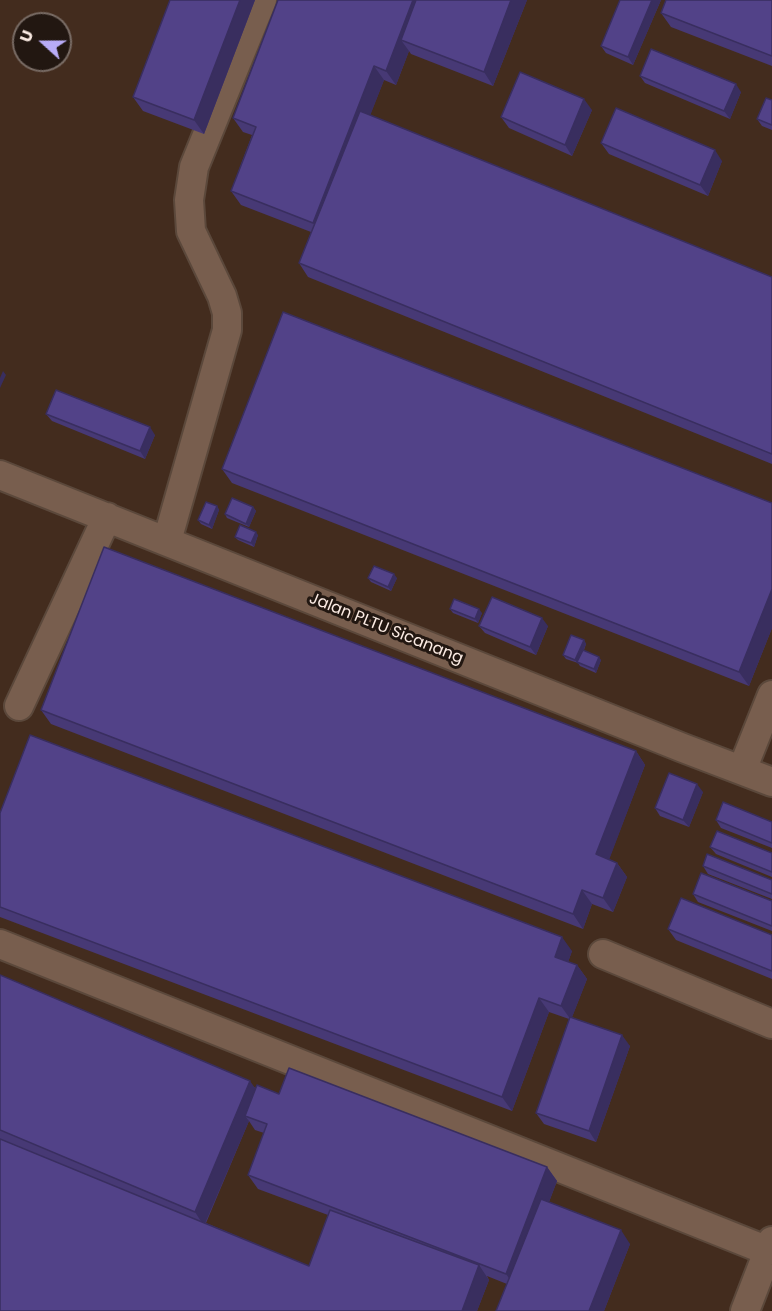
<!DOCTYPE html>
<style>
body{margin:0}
#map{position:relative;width:772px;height:1311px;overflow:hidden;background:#432c1e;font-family:Poppins,sans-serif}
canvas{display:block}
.north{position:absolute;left:12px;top:12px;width:60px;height:60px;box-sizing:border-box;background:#221711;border:2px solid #796c65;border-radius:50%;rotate:291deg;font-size:16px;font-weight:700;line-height:24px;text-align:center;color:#fbebe3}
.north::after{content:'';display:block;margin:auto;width:21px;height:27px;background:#b8abf7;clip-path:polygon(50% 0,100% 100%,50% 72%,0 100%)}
</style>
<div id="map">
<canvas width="772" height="1311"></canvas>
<div class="north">U</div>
</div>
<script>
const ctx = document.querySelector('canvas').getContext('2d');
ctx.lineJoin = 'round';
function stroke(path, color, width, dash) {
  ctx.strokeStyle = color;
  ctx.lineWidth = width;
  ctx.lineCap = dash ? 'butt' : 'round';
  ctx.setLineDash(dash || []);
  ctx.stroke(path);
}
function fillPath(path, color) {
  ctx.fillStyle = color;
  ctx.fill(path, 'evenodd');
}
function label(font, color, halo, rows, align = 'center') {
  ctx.font = font + ' Poppins,sans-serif';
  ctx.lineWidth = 6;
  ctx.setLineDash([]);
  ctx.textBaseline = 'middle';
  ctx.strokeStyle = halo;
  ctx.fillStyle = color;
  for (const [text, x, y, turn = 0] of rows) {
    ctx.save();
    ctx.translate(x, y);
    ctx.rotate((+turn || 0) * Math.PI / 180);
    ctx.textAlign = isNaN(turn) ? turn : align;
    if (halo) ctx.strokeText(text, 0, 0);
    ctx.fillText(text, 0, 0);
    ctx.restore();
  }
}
const minor = new Path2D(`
 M 0,475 L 683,748 L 772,782
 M 167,541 L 227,330 L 227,313 L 222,296 L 191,231 L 189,200 L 194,167 L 262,0
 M 19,706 L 107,517
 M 742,770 L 772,695
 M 0,944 L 768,1251
 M 603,954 L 772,1024
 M 745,1311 L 772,1241`);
const wall = new Path2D(`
 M 170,0 L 255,0 L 204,134 L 143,111 L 133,97 Z
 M 278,0 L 527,0 L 493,86 L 411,54 L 409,51 L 396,85 L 384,80 L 370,115 L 772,277 L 772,464 L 308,277 L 299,263 L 311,232 L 241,205 L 231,191 L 252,135 L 243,132 L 233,118 Z
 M 620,0 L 661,0 L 633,65 L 606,53 L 601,46 Z
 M 772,0 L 772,66 L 671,27 L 661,13 Z
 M 640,76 L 741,92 L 730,119 L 645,83 Z
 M 772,100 L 772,130 L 762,126 L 757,119 Z
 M 592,110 L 572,156 L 509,128 L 501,117 Z
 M 601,143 L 722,161 L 708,196 L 609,154 Z
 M 46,414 L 155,435 L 145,459 L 52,421 Z
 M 222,469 L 772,503 L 772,628 L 749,686 L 232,483 Z
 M 217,506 L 219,510 L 212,529 L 201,524 L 198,520 Z
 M 253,507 L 256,511 L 249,527 L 227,518 L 225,514 Z
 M 258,535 L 254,547 L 238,540 L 235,537 Z
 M 368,578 L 397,578 L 391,591 L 371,582 Z
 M 450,609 L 482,613 L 478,623 L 453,613 Z
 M 479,626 L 548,626 L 536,655 L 485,633 Z
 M 584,640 L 586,644 L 584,650 L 601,660 L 596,673 L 580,666 L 578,663 L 566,659 L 563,655 Z
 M 41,710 L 636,751 L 645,765 L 609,859 L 617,863 L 627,877 L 613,912 L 592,904 L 583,929 L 51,724 Z
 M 703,792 L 689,827 L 660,816 L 655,808 Z
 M 0,813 L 572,951 L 568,962 L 577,965 L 587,979 L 572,1017 L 630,1046 L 596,1142 L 544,1124 L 536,1113 L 569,1019 L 549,1012 L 512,1111 L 0,917 Z
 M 716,820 L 772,822 L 772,848 L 721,828 Z
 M 710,847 L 772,853 L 772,877 L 716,854 Z
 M 703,866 L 772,880 L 772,899 L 708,874 Z
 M 693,894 L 772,901 L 772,931 L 698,902 Z
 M 668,929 L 772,935 L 772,979 L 676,940 Z
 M 0,975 L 256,1088 L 279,1094 L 547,1167 L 557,1181 L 549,1202 L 630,1244 L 604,1311 L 496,1311 L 507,1284 L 487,1276 L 489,1280 L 477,1311 L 0,1311 ZM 249,1121 L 255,1130 L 264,1133 L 248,1175 L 258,1189 L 328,1215 L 309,1266 L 206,1223 Z`);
const shadedWall = new Path2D(`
 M 240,0 L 255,0 L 204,134 L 194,120 Z
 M 413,0 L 429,0 L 401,40 L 409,51 L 396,85 L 386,71 Z
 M 511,0 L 527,0 L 493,86 L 484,72 Z
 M 652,0 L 661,0 L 633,65 L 628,57 Z
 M 374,66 L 384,80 L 323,237 L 313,223 Z
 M 736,84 L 741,92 L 730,119 L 724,111 Z
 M 584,99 L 592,110 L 572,156 L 565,145 Z
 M 715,150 L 722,161 L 708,196 L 700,185 Z
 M 3,371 L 6,375 L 0,388 L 0,378 Z
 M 150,427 L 155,435 L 145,459 L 140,451 Z
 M 217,506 L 219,510 L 212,529 L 209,525 Z
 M 253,507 L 256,511 L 249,527 L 246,524 Z
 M 256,532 L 258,535 L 254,547 L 251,543 Z
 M 394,574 L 397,578 L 391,591 L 388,587 Z
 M 772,589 L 772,628 L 749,686 L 739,672 Z
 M 479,609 L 482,613 L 478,623 L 475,619 Z
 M 542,618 L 548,626 L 536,655 L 530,647 Z
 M 584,640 L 586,644 L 578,664 L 575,660 Z
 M 599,657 L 601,660 L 596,673 L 594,669 Z
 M 636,751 L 645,765 L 606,868 L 596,854 Z
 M 697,784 L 703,792 L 689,827 L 683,820 Z
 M 617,863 L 627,877 L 613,912 L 603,898 Z
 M 582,890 L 592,904 L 583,929 L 573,914 Z
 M 562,937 L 572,951 L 565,971 L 555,957 Z
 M 577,965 L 587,979 L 571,1020 L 561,1006 Z
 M 539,998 L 549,1012 L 512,1111 L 502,1097 Z
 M 622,1035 L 630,1046 L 596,1142 L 589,1131 Z
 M 250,1081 L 260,1095 L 245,1116 L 249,1121 L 204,1226 L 195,1212 Z
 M 547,1167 L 557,1181 L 516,1288 L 506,1274 Z
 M 621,1230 L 630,1244 L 604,1311 L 589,1311 Z
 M 479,1265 L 489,1280 L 477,1311 L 462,1311 Z`);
const building = new Path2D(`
 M 170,0 L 240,0 L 194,120 L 133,97 Z
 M 278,0 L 413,0 L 386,71 L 374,66 L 313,223 L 231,191 L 256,127 L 233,118 Z
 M 416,0 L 511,0 L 484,72 L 401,40 Z
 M 620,0 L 652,0 L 628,57 L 601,46 Z
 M 666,0 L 772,0 L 772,56 L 661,13 Z
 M 651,49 L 736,84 L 724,111 L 640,76 Z
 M 520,72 L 584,99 L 565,145 L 501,117 Z
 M 766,98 L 772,100 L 772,125 L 757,119 Z
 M 616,108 L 715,150 L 700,185 L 601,143 Z
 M 360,111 L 772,277 L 772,454 L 299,263 Z
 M 283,312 L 772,503 L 772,589 L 739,672 L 222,469 Z
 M 56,390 L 150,427 L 140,451 L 46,414 Z
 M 232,498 L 253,507 L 246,524 L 225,514 Z
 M 206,502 L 217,506 L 209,525 L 198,520 Z
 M 240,525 L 256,532 L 251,543 L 235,537 Z
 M 104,547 L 636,751 L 596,854 L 617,863 L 603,898 L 582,890 L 573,914 L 41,710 Z
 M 374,566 L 394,574 L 388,587 L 368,578 Z
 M 492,597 L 542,618 L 530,647 L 479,626 Z
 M 454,599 L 479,609 L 475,619 L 450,609 Z
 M 571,635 L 584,640 L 575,660 L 563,655 Z
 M 583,650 L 599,657 L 594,669 L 577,662 Z
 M 30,735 L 562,937 L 555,957 L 577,965 L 561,1006 L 539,998 L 502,1097 L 0,907 L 0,813 Z
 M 669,773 L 697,784 L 683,820 L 655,808 Z
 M 723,802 L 772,822 L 772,843 L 716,820 Z
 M 717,831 L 772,853 L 772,872 L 710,847 Z
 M 707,854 L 772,880 L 772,894 L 703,866 Z
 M 701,873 L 772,901 L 772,926 L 693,894 Z
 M 681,898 L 772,935 L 772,971 L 668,929 Z
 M 0,975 L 250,1081 L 195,1212 L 0,1130 Z
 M 570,1017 L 622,1035 L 589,1131 L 536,1113 Z
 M 289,1068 L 547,1167 L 506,1274 L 248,1175 L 267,1124 L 245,1116 L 257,1085 L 279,1094 Z
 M 0,1139 L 309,1266 L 330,1210 L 479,1265 L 462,1311 L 0,1311 Z
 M 541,1199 L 621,1230 L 589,1311 L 496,1311 Z`);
const streetNames = [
 ["Jalan PLTU Sicanang",386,629,22]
];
stroke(minor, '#5b483b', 32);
stroke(minor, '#785e4e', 28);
fillPath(wall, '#473975');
fillPath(shadedWall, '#392e5f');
fillPath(building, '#524288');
stroke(building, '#392e5f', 1.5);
label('16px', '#fbebe3', '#221711', streetNames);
</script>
